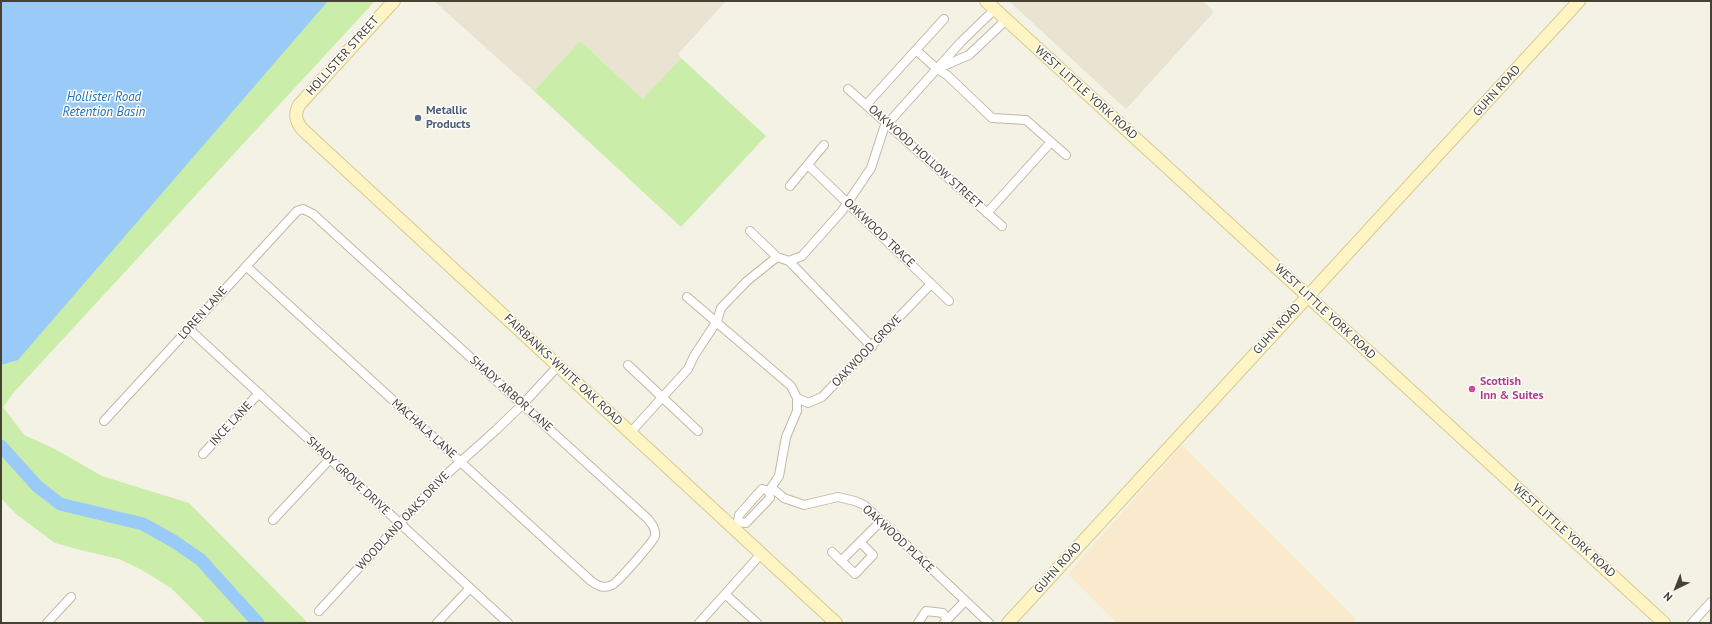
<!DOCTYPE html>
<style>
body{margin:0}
#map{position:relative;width:1712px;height:624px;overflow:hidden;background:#f4f1e5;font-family:"PT Sans",sans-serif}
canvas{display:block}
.frame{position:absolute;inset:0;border:2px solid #474134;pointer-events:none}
.north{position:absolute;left:1656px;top:568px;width:40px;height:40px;-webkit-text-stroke:3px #fff;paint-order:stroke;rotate:223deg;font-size:11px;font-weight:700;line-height:16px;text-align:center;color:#474134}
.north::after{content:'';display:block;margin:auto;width:14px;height:18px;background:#474134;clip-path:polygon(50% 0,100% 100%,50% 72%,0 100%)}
</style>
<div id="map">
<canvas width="1712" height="624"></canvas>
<div class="frame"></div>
<div class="north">N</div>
</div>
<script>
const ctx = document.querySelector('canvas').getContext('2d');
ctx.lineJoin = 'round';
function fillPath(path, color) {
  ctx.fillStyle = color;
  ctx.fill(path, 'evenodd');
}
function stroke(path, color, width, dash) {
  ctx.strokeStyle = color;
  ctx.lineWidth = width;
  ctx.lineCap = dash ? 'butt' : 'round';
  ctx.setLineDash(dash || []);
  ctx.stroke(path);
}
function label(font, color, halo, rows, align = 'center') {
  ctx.font = font + ' "PT Sans",sans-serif';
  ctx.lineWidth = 3;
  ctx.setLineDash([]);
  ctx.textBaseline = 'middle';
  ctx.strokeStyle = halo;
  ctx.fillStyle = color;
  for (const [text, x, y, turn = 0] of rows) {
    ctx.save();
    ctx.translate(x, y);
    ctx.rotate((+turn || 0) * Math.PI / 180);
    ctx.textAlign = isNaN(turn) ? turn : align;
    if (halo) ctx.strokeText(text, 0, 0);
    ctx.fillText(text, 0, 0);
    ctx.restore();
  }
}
const residential = new Path2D(`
 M 434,1 L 726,1 L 678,54 L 681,58 L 643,99 L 580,41 L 534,91 Z
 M 1009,1 L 1203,1 L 1214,12 L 1126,109 Z`);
const commercial = new Path2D(`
 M 1182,445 L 1356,619 L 1353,623 L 1117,623 L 1068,574 Z`);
const green = new Path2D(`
 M 1,1 L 375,1 L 15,391 L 3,407 L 24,435 L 53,448 L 102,476 L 189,503 L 308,623 L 206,623 L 171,588 L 142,570 L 119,559 L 76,549 L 55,543 L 16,514 L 1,498 Z
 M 580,41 L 643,99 L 681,58 L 766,136 L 681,227 L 534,91 Z`);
const water = new Path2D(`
 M 1,1 L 328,1 L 18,360 L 1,365 Z`);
const river = new Path2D(`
 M 1,446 L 37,486 L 60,504 L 143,524 L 175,542 L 200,559 L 258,623`);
const street = new Path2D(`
 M 916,50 L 937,69 L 947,75 L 992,118 L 1026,120 L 1066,155
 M 939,68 L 969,55 L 1006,20
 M 848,89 L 1002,226
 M 866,105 L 944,19
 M 808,165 L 949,301
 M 790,186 L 824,145
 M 987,213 L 1051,142
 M 750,231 L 777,257 L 789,261 L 872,347
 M 789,261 L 802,256 L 842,211 L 871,168 L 884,128 L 898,112 L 961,42 L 995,9
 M 687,297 L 791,386 L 797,398 L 797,411 L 786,437 L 779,476 L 769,491 L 770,498 L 746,523 L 738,522
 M 189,329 L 508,623
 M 628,365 L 698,431
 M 797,398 L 808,403 L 822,397 L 931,284
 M 104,421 L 297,211 L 303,209 L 313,214 L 648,519 C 652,524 656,529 655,536 C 654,541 617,583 612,585 C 604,589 598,586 591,581 L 246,266
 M 630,433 L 688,369 L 694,356 L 717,321 L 721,308 L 747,281 L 777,257
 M 203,454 L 259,393
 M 772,488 L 784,498 L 804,505 L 838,497 L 855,501 L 864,505 L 989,623
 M 273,520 L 330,459
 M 735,526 L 738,522 L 739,515 L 762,489 L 769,491
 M 832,552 L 855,574 L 873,555 L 860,542
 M 841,561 L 881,521
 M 725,594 L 757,623
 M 319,611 L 438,482 L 496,430 L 523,404 L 558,366
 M 947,620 L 965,601
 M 47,623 L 71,597
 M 437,623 L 470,588
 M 699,623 L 761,554
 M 918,623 L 926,611 L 943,613 L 947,620 L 944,623
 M 1692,623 L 1711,602`);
const secondary = new Path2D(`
 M 394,1 L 299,105 C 294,115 296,121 302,129 L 836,623
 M 986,1 L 1664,623
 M 1008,623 L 1579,1`);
const markers = [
 [418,118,4,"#5c6f8a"],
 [1472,389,4,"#d1479c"]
];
const streetNames = [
 ["HOLLISTER STREET",343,56,-48],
 ["GUHN ROAD",1497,91,-48],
 ["WEST LITTLE YORK ROAD",1086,93,42],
 ["OAKWOOD HOLLOW STREET",925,157,42],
 ["OAKWOOD TRACE",879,233,44],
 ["WEST LITTLE YORK ROAD",1325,312,43],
 ["LOREN LANE",203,313,-48],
 ["GUHN ROAD",1277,329,-48],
 ["OAKWOOD GROVE",867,351,-46],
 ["FAIRBANKS-WHITE OAK ROAD",563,370,43],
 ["SHADY ARBOR LANE",511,394,42],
 ["INCE LANE",231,424,-47],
 ["MACHALA LANE",424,429,42],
 ["SHADY GROVE DRIVE",348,476,43],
 ["WOODLAND OAKS DRIVE",403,521,-47],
 ["WEST LITTLE YORK ROAD",1564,531,42],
 ["OAKWOOD PLACE",898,539,43],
 ["GUHN ROAD",1058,568,-48]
];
const serviceNames = [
 ["Metallic",426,111],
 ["Products",426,125]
];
const hotelNames = [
 ["Scottish",1480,382],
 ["Inn & Suites",1480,396]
];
const waterNames = [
 ["Hollister Road",104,97],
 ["Retention Basin",104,112]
];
fillPath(residential, '#e9e3d2');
fillPath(commercial, '#f9e9cd');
fillPath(green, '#caeda9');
fillPath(water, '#9acbf8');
stroke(river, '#9acbf8', 13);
stroke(street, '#c1b9a6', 10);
stroke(secondary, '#d9cb8f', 14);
stroke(street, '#fff', 8);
stroke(secondary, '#fff5c4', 12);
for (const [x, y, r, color] of markers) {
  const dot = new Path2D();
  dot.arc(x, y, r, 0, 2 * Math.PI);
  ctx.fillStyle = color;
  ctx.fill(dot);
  stroke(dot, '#fff', 1.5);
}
label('12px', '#474134', '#fff', streetNames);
label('bold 12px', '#4e5e75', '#fff', serviceNames, 'left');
label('bold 12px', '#b23c85', '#fff', hotelNames, 'left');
label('italic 13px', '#2172bf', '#fff', waterNames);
</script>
